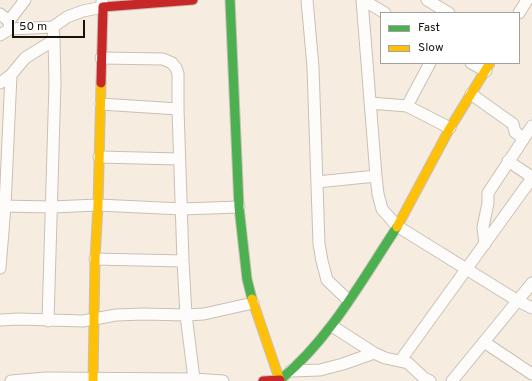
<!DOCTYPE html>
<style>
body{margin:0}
#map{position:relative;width:532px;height:381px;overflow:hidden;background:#f6ede0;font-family:Overpass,sans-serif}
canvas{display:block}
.legend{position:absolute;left:380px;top:12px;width:140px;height:52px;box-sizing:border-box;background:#fff;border:1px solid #a3a09d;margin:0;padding:5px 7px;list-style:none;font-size:12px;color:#191209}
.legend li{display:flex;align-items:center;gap:8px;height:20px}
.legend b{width:20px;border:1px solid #a3a09d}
.scale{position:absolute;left:12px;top:20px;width:73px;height:18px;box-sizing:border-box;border:2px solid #191209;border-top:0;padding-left:5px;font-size:12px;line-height:14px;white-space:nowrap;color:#191209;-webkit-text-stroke:3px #fff;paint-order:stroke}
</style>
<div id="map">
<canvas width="532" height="381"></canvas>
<ul class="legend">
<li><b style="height:5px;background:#4caf50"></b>Fast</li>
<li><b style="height:5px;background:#ffc107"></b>Slow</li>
</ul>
<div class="scale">50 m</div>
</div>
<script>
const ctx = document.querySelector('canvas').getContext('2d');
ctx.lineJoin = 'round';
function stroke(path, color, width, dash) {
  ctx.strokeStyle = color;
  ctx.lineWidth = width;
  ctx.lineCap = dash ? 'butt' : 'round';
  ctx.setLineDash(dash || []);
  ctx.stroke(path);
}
const street = new Path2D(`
 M 307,0 L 313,67 L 319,244 L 322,261 L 327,280 L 348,300
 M 362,0 L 376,176 L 378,194 L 382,209 L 397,226 L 518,301 L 532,308
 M 363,0 L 385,13
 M 427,0 L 449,13
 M 519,13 L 527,0
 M 0,14 L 9,21
 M 10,29 L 9,21 L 25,0
 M 0,35 L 10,29 L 53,27 L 67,17 L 83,11 L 103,7 L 102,1
 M 101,58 L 163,59 L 172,63 L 176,68 L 178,74 L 178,109 L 183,261 L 186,315 L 194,379
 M 471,63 L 486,71
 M 0,83 L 11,75 L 25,58 L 54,40
 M 471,94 L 513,124 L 515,132 L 523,138
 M 370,103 L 407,106 L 450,128
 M 101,104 L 178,109
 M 407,106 L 430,63
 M 99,157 L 179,159
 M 508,161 L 532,177
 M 317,182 L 376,176
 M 0,206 L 52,207 L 98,205 L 182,209 L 239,207
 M 485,244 L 483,227 L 488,203 L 488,193 L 532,126
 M 95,259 L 183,261
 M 0,268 L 5,206 L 11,75
 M 0,320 L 19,319 L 83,321 L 116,315 L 144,314 L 186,315 L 204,314 L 253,303
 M 48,321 L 55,82 L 54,40 L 53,27
 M 332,326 L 374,353 L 385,358 L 408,363 L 424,378 L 430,381
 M 484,342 L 532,374
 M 400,361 L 532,178
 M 291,371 L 320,370 L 343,364 L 374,353
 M 11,381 L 46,378 L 194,379 L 223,381
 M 452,381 L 532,283`);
const fast = new Path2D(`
 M 230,0 L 239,207 L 247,279 L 252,299
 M 280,380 C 330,339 362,280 397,227`);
const slow = new Path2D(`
 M 397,227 L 450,128 L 490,63
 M 252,299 L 280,381
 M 93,381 L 95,259 L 98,205 L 101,83`);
const jam = new Path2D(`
 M 101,83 L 103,7 L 193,0
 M 263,381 L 280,380`);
stroke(street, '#c8c0b6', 13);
stroke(fast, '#c8c0b6', 11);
stroke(slow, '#c8c0b6', 11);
stroke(jam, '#c8c0b6', 11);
stroke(street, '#fefcfa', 11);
stroke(fast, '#4caf50', 9);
stroke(slow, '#ffc107', 9);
stroke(jam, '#c62828', 9);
</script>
